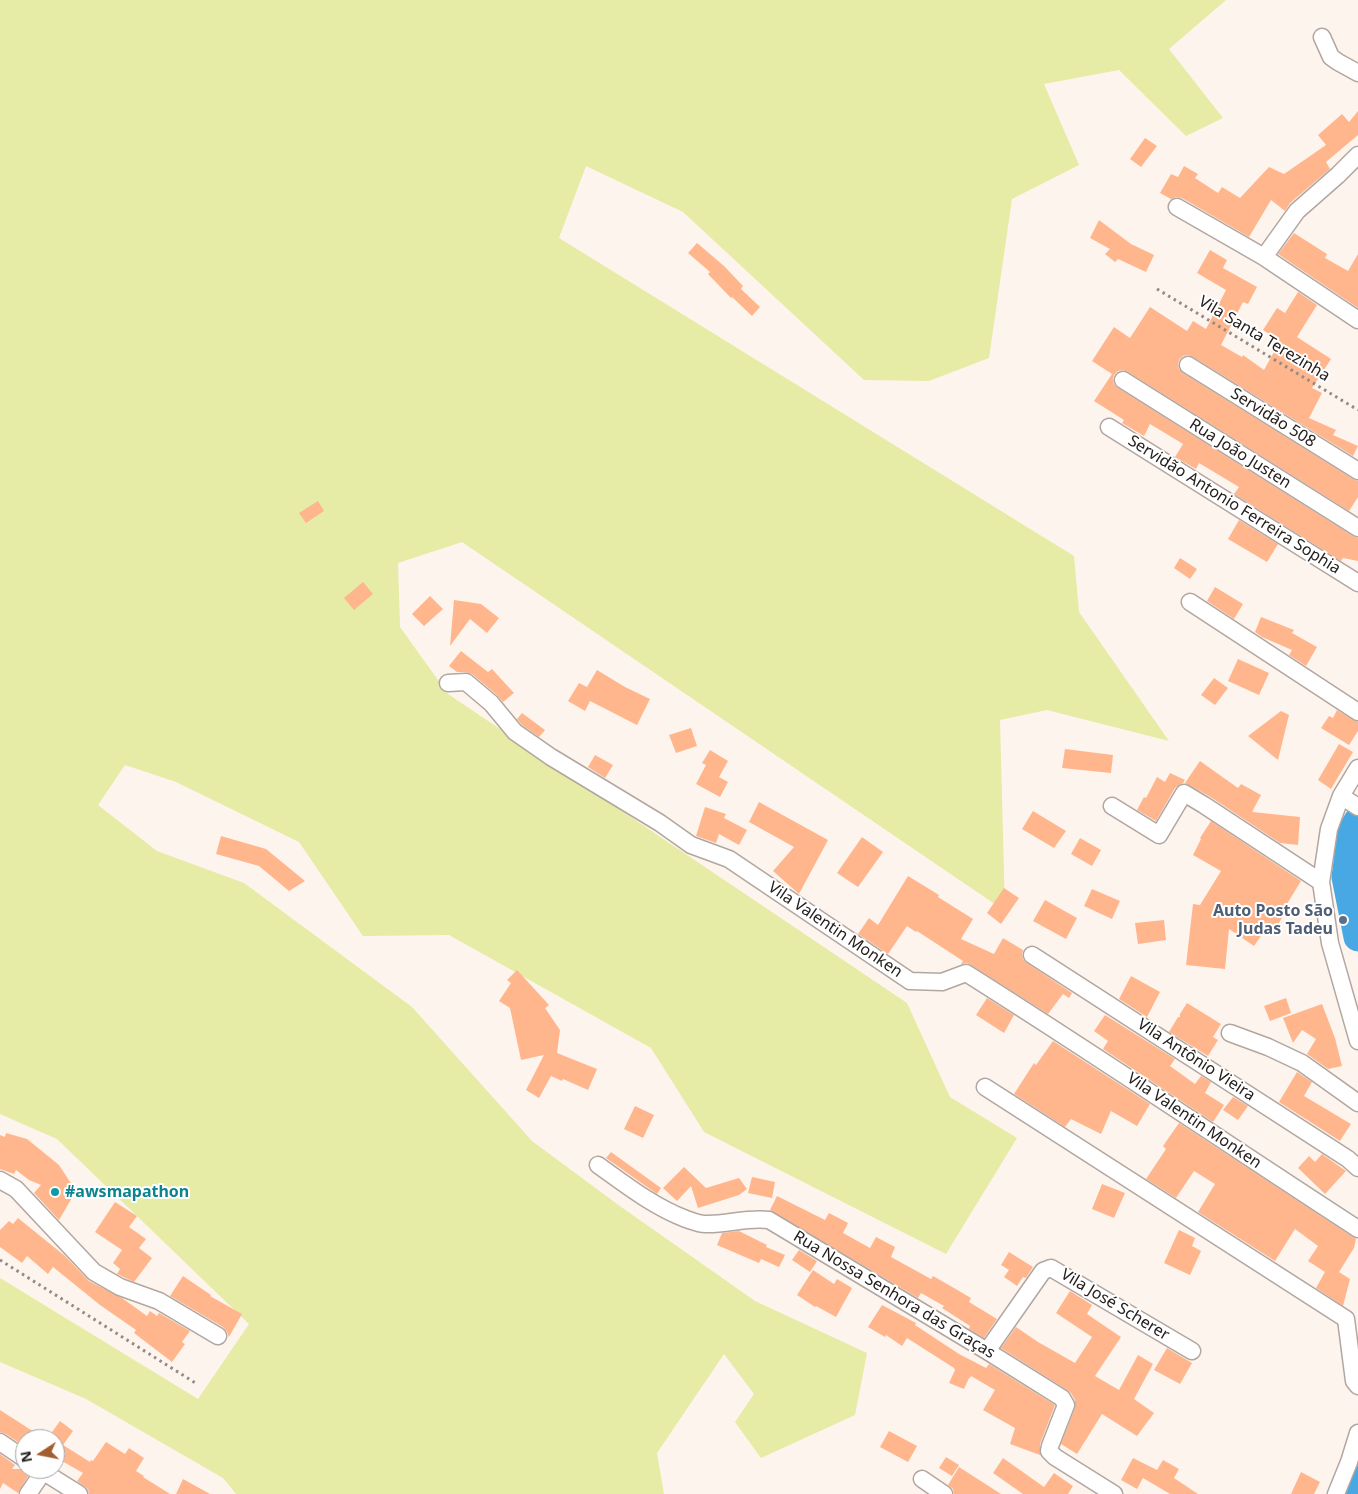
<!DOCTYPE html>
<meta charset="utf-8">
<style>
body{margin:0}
#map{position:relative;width:1358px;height:1494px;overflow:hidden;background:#fef4ee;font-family:"Noto Sans",sans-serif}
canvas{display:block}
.north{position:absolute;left:15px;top:1429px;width:50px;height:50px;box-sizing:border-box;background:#fff;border:1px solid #a8a6a5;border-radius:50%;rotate:259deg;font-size:14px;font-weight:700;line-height:20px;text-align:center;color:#25201e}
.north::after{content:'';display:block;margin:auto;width:18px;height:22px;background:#a25d31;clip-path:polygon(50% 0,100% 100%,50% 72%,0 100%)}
</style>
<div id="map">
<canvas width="1358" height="1494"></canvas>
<div class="north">N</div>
</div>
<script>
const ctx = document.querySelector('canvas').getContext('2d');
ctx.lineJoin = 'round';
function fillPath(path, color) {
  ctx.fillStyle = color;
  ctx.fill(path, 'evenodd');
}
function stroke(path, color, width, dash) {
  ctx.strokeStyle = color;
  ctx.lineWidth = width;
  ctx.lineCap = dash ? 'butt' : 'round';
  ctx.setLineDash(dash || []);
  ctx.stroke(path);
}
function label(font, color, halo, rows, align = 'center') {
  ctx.font = font + ' "Noto Sans",sans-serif';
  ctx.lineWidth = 4;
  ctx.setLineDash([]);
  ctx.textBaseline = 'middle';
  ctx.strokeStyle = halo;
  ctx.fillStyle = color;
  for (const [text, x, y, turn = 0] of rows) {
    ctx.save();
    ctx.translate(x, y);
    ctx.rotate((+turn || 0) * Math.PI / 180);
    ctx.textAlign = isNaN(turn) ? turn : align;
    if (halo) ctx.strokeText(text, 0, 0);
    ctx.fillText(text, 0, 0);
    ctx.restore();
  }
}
const green = new Path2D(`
 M 0,0 L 1226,0 L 1169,49 L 1223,118 L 1186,136 L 1119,70 L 1044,84 L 1079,165 L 1012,199 L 989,358 L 929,381 L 864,380 L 683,212 L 586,166 L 559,238 L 1074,556 L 1079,612 L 1169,741 L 1047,710 L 1000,720 L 1005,911 L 462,542 L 398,563 L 400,627 L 448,694 L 907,1003 L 950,1097 L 1017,1138 L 946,1254 L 704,1132 L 651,1048 L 449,935 L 363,936 L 299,842 L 176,782 L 125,765 L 98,805 L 157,851 L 244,883 L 412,1007 L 532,1141 L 617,1204 L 755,1301 L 867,1353 L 855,1415 L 761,1458 L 735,1422 L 754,1394 L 724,1354 L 657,1453 L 664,1494 L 236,1494 L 223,1478 L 86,1399 L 0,1362 L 0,1278 L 198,1399 L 249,1324 L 57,1139 L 0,1114 Z`);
const river = new Path2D(`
 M 1358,821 L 1352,831 L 1346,877 L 1358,937
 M 1350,1494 L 1358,1476`);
const building = new Path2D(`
 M 1358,111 L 1358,135 L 1326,162 L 1330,169 L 1290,203 L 1285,211 L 1271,200 L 1249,237 L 1182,198 L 1176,197 L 1171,199 L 1160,193 L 1171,174 L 1178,177 L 1184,166 L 1198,174 L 1195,178 L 1218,193 L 1222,187 L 1240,198 L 1269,167 L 1284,174 L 1326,145 L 1318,135 L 1342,114 L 1349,122 Z
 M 1145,138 L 1157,146 L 1141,167 L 1130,159 Z
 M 1099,220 L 1131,244 L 1154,255 L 1146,272 L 1118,259 L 1115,262 L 1105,254 L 1110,249 L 1090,238 Z
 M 1294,233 L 1327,254 L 1325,258 L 1348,271 L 1358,254 L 1358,308 L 1278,254 Z
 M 697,243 L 724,266 L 743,286 L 741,289 L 760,307 L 752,316 L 732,297 L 731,298 L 708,274 L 710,272 L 688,253 Z
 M 1210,250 L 1227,260 L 1223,268 L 1257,287 L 1248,304 L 1243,302 L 1221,345 L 1242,357 L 1243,355 L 1264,370 L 1280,341 L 1263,330 L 1277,308 L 1285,313 L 1298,292 L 1317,305 L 1297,337 L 1331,359 L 1312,388 L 1322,393 L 1309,418 L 1336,430 L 1333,435 L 1358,446 L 1353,456 L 1193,357 L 1188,355 L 1183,356 L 1179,360 L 1178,365 L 1179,369 L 1183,373 L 1353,479 L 1358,481 L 1358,497 L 1349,511 L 1128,372 L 1123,370 L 1118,371 L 1114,375 L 1113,379 L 1114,384 L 1118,388 L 1353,536 L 1358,538 L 1358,561 L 1343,558 L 1341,561 L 1234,494 L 1239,487 L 1199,463 L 1196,469 L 1175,457 L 1183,444 L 1150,424 L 1144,436 L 1122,423 L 1124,420 L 1094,401 L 1112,374 L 1092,361 L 1114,327 L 1130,338 L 1150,307 L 1187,331 L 1193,321 L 1206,329 L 1226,290 L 1197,273 Z
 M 318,501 L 324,511 L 306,523 L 299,513 Z
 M 1239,520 L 1278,544 L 1267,562 L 1228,539 Z
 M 1180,558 L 1197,569 L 1190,579 L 1174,568 Z
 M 363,582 L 373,594 L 354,610 L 344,598 Z
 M 1215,587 L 1243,604 L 1234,619 L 1207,601 Z
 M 430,596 L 443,609 L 424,626 L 412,614 Z
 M 454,600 L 481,604 L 499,618 L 487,633 L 470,619 L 450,646 Z
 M 1261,617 L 1294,630 L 1292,633 L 1317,647 L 1306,666 L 1289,655 L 1292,650 L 1262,637 L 1255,632 Z
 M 461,651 L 488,672 L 492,669 L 514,693 L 503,702 L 497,695 L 472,674 L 465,672 L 457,672 L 449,666 Z
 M 1238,659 L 1269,673 L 1259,695 L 1228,681 Z
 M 597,670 L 625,687 L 650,699 L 637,725 L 590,701 L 585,711 L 568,701 L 579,683 L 587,687 Z
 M 1214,678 L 1228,688 L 1215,705 L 1201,695 Z
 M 1337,710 L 1353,720 L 1358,722 L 1358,731 L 1349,745 L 1321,728 L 1329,716 L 1333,718 Z
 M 1281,711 L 1289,715 L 1278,760 L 1248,736 Z
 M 522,713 L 545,730 L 539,737 L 522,725 L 517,719 Z
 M 691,728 L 697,746 L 676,753 L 669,735 Z
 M 1339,744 L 1353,752 L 1331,789 L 1318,780 Z
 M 1065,749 L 1113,755 L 1111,773 L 1062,768 Z
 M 710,750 L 728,761 L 719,777 L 728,782 L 720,797 L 696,784 L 706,765 L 702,763 Z
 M 595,755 L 613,765 L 605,778 L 588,767 Z
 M 1200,761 L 1238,788 L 1241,784 L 1261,795 L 1252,812 L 1300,817 L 1298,845 L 1280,843 L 1209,796 L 1185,783 Z
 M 1170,773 L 1185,780 L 1183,783 L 1179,785 L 1175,788 L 1156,821 L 1137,810 L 1144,797 L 1146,798 L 1157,777 L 1165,782 Z
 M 759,802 L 828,840 L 799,894 L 773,871 L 794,847 L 749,822 Z
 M 705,807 L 726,814 L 724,818 L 747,830 L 739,845 L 719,834 L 716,843 L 696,836 Z
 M 1033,811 L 1066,831 L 1054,848 L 1022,829 Z
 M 1211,821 L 1301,881 L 1279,917 L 1282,918 L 1274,931 L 1267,927 L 1254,946 L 1229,929 L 1225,969 L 1186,965 L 1193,904 L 1200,905 L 1221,871 L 1193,855 L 1201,839 L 1200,838 Z
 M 221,836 L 266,849 L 305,881 L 289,891 L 259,866 L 216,854 Z
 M 862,837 L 883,852 L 858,887 L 837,873 Z
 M 1080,838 L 1101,850 L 1092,866 L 1071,854 Z
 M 908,876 L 939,895 L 938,897 L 973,919 L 961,939 L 994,954 L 1003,938 L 1023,950 L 1022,954 L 1023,959 L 1027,963 L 1072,993 L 1069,998 L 1063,994 L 1048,1014 L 971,965 L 967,963 L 961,964 L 963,961 L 917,931 L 916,932 L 907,926 L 888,954 L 858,934 L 869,918 L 878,925 Z
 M 1004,888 L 1019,898 L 1001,924 L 987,913 Z
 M 1092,889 L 1120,901 L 1112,919 L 1084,906 Z
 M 1045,900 L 1077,918 L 1066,939 L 1033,921 Z
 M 1164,920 L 1166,940 L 1138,944 L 1135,923 Z
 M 517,970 L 549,1005 L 545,1008 L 560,1030 L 557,1053 L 597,1069 L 588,1090 L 563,1079 L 562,1081 L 551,1076 L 539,1098 L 526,1090 L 544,1055 L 521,1060 L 510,1008 L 499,1001 L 511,983 L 507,980 Z
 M 1131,976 L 1160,992 L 1147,1017 L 1119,999 Z
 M 987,998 L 1014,1015 L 1004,1033 L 976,1015 Z
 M 1286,998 L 1291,1013 L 1270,1021 L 1264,1006 Z
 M 1187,1003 L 1221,1024 L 1213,1037 L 1218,1040 L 1208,1056 L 1169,1032 L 1178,1017 L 1180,1017 L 1180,1014 Z
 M 1322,1004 L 1335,1038 L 1342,1066 L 1328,1069 L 1307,1054 L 1316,1039 L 1302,1030 L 1293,1043 L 1283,1018 Z
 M 1105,1015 L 1175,1059 L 1170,1066 L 1195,1084 L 1201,1076 L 1211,1082 L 1205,1093 L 1224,1105 L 1213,1122 L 1103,1049 L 1108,1041 L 1094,1031 Z
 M 1053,1041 L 1150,1104 L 1137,1126 L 1111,1111 L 1101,1134 L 1071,1119 L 1065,1127 L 1014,1094 L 1034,1063 L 1036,1065 Z
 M 1297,1072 L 1312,1082 L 1304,1096 L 1351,1124 L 1340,1141 L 1279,1102 Z
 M 1233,1097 L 1248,1106 L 1238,1120 L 1223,1110 Z
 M 635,1106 L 654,1115 L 643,1138 L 624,1129 Z
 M 1179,1123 L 1356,1239 L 1354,1248 L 1339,1272 L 1350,1279 L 1343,1306 L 1316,1288 L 1325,1272 L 1308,1261 L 1318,1246 L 1295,1229 L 1275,1261 L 1198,1212 L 1215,1184 L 1194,1171 L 1176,1198 L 1146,1179 L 1166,1149 L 1163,1146 Z
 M 6,1133 L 27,1139 L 59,1165 L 76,1191 L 59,1220 L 34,1193 L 41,1185 L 29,1180 L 16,1170 L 14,1174 L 0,1169 L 0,1135 L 5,1137 Z
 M 611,1152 L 661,1188 L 657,1194 L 606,1158 Z
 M 1322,1154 L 1346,1171 L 1325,1194 L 1298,1168 L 1309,1156 L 1315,1162 Z
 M 684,1167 L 706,1188 L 739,1178 L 747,1189 L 739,1195 L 698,1208 L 691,1186 L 677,1201 L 663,1188 Z
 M 752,1177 L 775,1182 L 772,1198 L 748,1193 Z
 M 1102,1184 L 1125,1193 L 1114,1218 L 1092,1209 Z
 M 777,1196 L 825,1220 L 829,1213 L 848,1223 L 843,1233 L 870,1248 L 876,1237 L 895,1247 L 891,1257 L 931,1279 L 933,1276 L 954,1288 L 971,1298 L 969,1302 L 997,1319 L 984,1338 L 969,1329 L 970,1326 L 942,1308 L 944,1306 L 921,1293 L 918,1298 L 770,1210 Z
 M 115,1202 L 137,1216 L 129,1227 L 146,1239 L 139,1248 L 152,1258 L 134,1282 L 117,1274 L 120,1269 L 113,1263 L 122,1250 L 95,1232 Z
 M 18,1218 L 65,1256 L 89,1281 L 122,1298 L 147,1316 L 150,1311 L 157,1316 L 159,1313 L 190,1331 L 182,1342 L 185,1344 L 172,1362 L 134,1333 L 136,1330 L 100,1305 L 53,1267 L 48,1274 L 27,1256 L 22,1263 L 0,1247 L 0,1230 L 9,1221 L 13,1224 Z
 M 1179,1230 L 1195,1238 L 1192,1246 L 1201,1251 L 1190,1275 L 1164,1263 Z
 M 739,1231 L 767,1245 L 766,1247 L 785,1255 L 779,1267 L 761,1259 L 759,1263 L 717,1245 L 722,1233 Z
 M 799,1250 L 817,1261 L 810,1272 L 792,1260 Z
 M 1009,1252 L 1033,1267 L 1026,1278 L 1023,1277 L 1017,1286 L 1004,1277 L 1009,1270 L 1001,1265 Z
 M 813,1270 L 834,1284 L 837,1279 L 852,1288 L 836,1317 L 816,1306 L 815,1307 L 797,1295 Z
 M 183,1276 L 211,1295 L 210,1296 L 242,1314 L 229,1337 L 227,1332 L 223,1327 L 170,1296 Z
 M 1070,1291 L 1092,1305 L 1087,1314 L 1121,1337 L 1095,1376 L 1119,1390 L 1138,1355 L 1153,1364 L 1134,1399 L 1154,1413 L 1137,1436 L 1102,1414 L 1077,1454 L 1061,1444 L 1075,1408 L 1075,1400 L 1071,1393 L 1067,1390 L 1001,1348 L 1016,1327 L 1038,1342 L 1075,1363 L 1092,1337 L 1056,1313 Z
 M 882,1305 L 916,1323 L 915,1325 L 959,1354 L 986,1368 L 989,1364 L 1055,1405 L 1040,1444 L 1040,1455 L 1010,1444 L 1015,1428 L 983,1410 L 995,1390 L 971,1376 L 970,1378 L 969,1378 L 964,1389 L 949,1383 L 955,1370 L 954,1368 L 907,1338 L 902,1346 L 886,1335 L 885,1337 L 868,1327 Z
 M 1167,1348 L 1192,1363 L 1180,1384 L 1154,1370 Z
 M 0,1410 L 45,1439 L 25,1439 L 25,1447 L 6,1434 L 0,1432 Z
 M 60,1421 L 73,1431 L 63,1445 L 90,1462 L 91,1460 L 93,1461 L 106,1442 L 125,1454 L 129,1448 L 144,1458 L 136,1471 L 144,1476 L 143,1477 L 170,1494 L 89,1494 L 88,1489 L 77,1481 L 83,1473 L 55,1457 L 55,1439 L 47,1439 Z
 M 889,1431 L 917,1446 L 908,1462 L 880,1447 Z
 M 0,1454 L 15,1465 L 12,1469 L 29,1469 L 30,1473 L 18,1493 L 3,1483 L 0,1489 Z
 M 946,1457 L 959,1465 L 952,1476 L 939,1468 Z
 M 1003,1458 L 1044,1487 L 1054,1473 L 1073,1486 L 1068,1494 L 1023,1494 L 993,1473 Z
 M 1133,1458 L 1157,1470 L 1163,1460 L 1179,1469 L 1174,1478 L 1198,1494 L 1170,1494 L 1143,1478 L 1137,1489 L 1121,1480 Z
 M 959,1467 L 1001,1494 L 954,1494 L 953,1489 L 948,1485 Z
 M 1301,1472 L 1320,1482 L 1314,1494 L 1291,1494 Z
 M 183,1479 L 210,1494 L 176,1494 Z`);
const path = new Path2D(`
 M 1157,289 L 1358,410
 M 0,1260 L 197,1384`);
const minor = new Path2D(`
 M 1322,37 L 1331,57 L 1338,62 L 1358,73
 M 1177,207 L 1264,257 L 1358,320
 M 1264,257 L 1297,211 L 1338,175 L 1358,155
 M 1188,365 L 1358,471
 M 1123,380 L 1358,528
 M 1109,427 L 1358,583
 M 1190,602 L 1358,712
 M 448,683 L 466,682 L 491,703 L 515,732 L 551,757 L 660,823 L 691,845 L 729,859 L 910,981 L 942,982 L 966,973 C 1098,1056 1227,1144 1358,1229
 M 1358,768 L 1341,796 L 1329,829 L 1321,882 L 1330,943 L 1358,1041
 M 1341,796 L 1358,807
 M 1112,806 L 1159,835 L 1184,793 L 1204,805 L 1321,882
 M 1032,955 L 1348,1159 L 1358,1168
 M 1230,1033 L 1268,1047 L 1302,1063 L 1358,1103
 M 985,1087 L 1346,1319 L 1354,1381 L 1358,1386
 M 598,1165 C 626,1185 654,1207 686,1219 C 692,1221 699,1224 705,1224 C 726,1225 747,1217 769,1220 L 987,1351 L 1062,1398 L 1066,1405 L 1050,1446 L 1049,1451 L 1055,1457 L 1114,1494
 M 0,1180 L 16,1189 L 94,1272 L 120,1287 L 159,1301 L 218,1336
 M 987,1351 L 1043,1271 L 1051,1268 L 1192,1351
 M 0,1442 L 25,1459
 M 39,1469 L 79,1494
 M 922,1479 L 944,1494
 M 28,1494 L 43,1472
 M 1336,1494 L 1349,1462 L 1358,1433`);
const markers = [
 [1343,920,5,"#5c6f8a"],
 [55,1192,5,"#0f9aa8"]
];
const streetNames = [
 ["Vila Santa Terezinha",1264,339,31],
 ["Servidão 508",1273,418,32],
 ["Rua João Justen",1240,454,32],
 ["Servidão Antonio Ferreira Sophia",1234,505,32],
 ["Vila Valentin Monken",835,930,34],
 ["Vila Antônio Vieira",1196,1060,33],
 ["Vila Valentin Monken",1194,1121,34],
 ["Rua Nossa Senhora das Graças",894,1295,31],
 ["Vila José Scherer",1115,1305,31]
];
const serviceNames = [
 ["Auto Posto São",1333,911],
 ["Judas Tadeu",1333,929]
];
const cultureNames = [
 ["#awsmapathon",65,1192]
];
fillPath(green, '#e6eba5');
stroke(river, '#47a8e4', 29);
fillPath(building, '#ffb68d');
stroke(minor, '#b2a6a0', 19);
stroke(path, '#928a86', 3, [2.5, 4]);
stroke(minor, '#fff', 16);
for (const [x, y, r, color] of markers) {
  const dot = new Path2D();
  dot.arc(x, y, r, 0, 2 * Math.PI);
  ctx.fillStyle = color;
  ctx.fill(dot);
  stroke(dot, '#fff', 2);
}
label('16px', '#25201e', '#fff', streetNames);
label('bold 16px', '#4e5e75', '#fff', serviceNames, 'right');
label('bold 16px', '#0d838f', '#fff', cultureNames, 'left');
</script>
